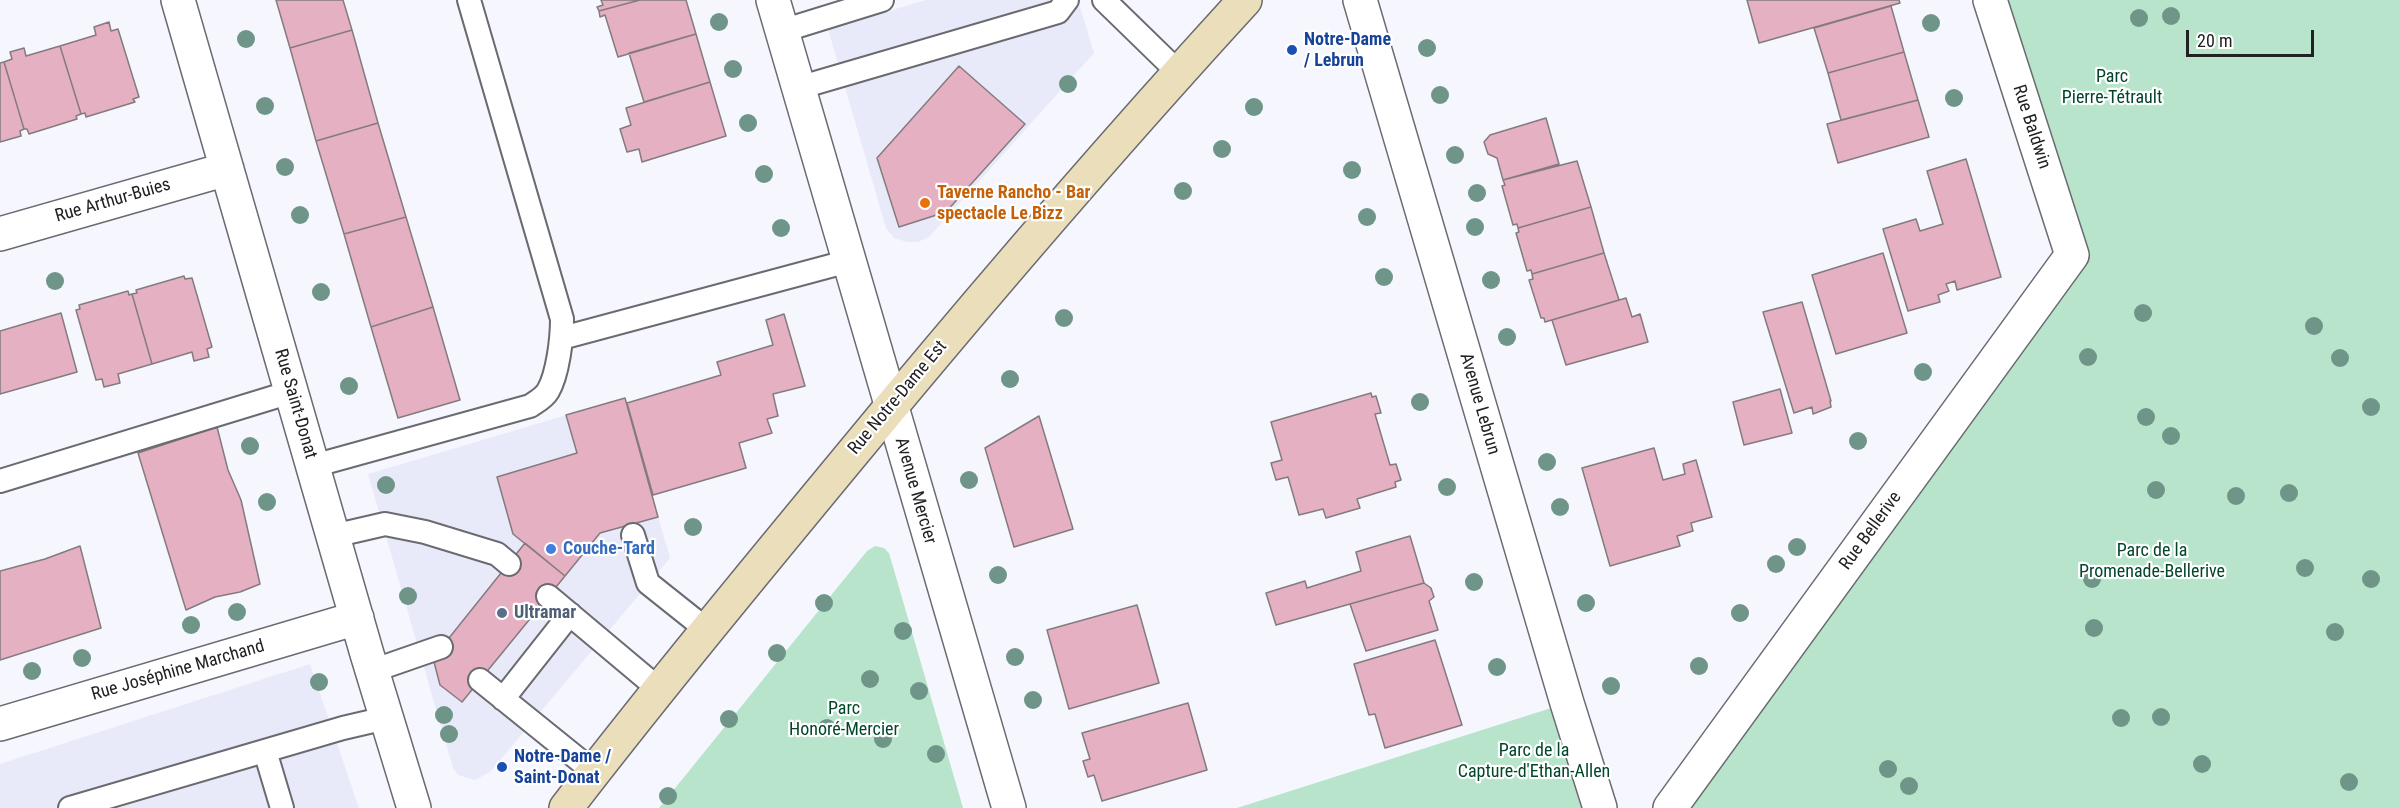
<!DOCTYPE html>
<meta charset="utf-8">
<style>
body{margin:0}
#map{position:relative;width:2399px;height:808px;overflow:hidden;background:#f5f6fe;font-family:"Roboto Condensed",sans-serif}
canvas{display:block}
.scale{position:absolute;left:2186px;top:30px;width:128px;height:27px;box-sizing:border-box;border:3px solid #212124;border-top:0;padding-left:8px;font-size:18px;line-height:21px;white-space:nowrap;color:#212124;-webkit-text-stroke:4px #fff;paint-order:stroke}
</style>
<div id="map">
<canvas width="2399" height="808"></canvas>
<div class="scale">20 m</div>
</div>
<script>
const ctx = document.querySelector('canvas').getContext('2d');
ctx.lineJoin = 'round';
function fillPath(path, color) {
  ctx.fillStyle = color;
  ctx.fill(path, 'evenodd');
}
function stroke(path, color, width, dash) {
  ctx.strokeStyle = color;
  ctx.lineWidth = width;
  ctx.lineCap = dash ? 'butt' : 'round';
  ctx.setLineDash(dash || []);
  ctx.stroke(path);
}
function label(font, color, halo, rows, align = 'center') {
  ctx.font = font + ' "Roboto Condensed",sans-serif';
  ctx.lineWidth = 4.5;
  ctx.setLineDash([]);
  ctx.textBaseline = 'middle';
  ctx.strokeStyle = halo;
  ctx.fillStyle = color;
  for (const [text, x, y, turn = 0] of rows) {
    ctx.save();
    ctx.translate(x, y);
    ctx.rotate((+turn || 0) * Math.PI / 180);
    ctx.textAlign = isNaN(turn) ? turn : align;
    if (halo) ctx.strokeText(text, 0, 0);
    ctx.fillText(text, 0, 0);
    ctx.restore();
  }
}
const built = new Path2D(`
 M 926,0 L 1078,0 L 1094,53 L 929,237 L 918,242 L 907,242 L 894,238 L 886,228 L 828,29 Z
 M 624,398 L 670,558 L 490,772 L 475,780 L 458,775 L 453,768 L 368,474 Z
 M 310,664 L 359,808 L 0,808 L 0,764 Z`);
const green = new Path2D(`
 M 1991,0 L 2399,0 L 2399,808 L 1669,808 L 2072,249 Z
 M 875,546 L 884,548 L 889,553 L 963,808 L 659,808 L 867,551 Z
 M 1567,703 L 1600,808 L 1237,808 Z`);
const building = new Path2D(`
 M 276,0 L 343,0 L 352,30 L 290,48 Z
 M 601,0 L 640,0 L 599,11 L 597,7 L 603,5 Z
 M 640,0 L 686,0 L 696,34 L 618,57 L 605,15 L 600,17 L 599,11 Z
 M 1747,0 L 1899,0 L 1900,3 L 1759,43 Z
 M 1891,6 L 1904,52 L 1828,73 L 1814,28 Z
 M 109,22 L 111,31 L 118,29 L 139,97 L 133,99 L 135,102 L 86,117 L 85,113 L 81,114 L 60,46 L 96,35 L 94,27 Z
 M 352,30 L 378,123 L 316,141 L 290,48 Z
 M 696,34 L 710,82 L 644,102 L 629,53 Z
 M 60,46 L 81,114 L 76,116 L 77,119 L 29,134 L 27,129 L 24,129 L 4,62 L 12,59 L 10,52 L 24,48 L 26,56 Z
 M 1904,52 L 1918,100 L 1841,120 L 1828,73 Z
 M 4,62 L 24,129 L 20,131 L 21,136 L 0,142 L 0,63 Z
 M 959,66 L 1025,124 L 946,212 L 899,227 L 877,158 Z
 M 710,82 L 726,136 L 642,162 L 639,149 L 627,152 L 620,129 L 631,125 L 626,108 Z
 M 1918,100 L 1929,137 L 1838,163 L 1827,124 Z
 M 1546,118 L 1559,164 L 1503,180 L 1497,158 L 1488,154 L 1484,142 L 1490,135 Z
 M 378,123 L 406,217 L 344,234 L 316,141 Z
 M 1966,159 L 2001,277 L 1957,290 L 1955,281 L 1946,284 L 1949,291 L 1938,295 L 1940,302 L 1908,311 L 1883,229 L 1916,219 L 1920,231 L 1943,224 L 1927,171 Z
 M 1577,161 L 1591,207 L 1518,228 L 1517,224 L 1513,225 L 1502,186 L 1505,185 L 1503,180 Z
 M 1591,207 L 1604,253 L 1532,274 L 1531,270 L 1527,271 L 1516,233 L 1519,232 L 1518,228 Z
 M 406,217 L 433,307 L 371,327 L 344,234 Z
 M 1604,253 L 1619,300 L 1545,322 L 1544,318 L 1541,318 L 1529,280 L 1533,279 L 1532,274 Z
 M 1883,253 L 1907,333 L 1836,354 L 1812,275 Z
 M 184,276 L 185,279 L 192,278 L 212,347 L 207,349 L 209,357 L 194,361 L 192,352 L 152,364 L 132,294 L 137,293 L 136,290 Z
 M 128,291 L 129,295 L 132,294 L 152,364 L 118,374 L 120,383 L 104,387 L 102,379 L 96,380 L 76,310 L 80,309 L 79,305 Z
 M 1626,298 L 1632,317 L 1640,314 L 1648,342 L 1566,365 L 1552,320 Z
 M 1802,302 L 1831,401 L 1830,401 L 1831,407 L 1813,414 L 1812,407 L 1794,413 L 1763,312 Z
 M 433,307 L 460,400 L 398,418 L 371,327 Z
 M 61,313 L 77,372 L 0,394 L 0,331 Z
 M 784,314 L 805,386 L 773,394 L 778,416 L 767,419 L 772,433 L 739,443 L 746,468 L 653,495 L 627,403 L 721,375 L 717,362 L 773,345 L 766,320 Z
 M 1780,389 L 1792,433 L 1744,445 L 1733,402 Z
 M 1371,393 L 1372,397 L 1376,396 L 1381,413 L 1375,414 L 1390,465 L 1396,464 L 1401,480 L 1395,482 L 1396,487 L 1357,499 L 1360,508 L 1326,518 L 1323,509 L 1299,515 L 1288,477 L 1276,480 L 1271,463 L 1282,460 L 1271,422 Z
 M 625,398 L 658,517 L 600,533 L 565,576 L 513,534 L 497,477 L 577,453 L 566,415 Z
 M 1039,416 L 1073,529 L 1014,547 L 985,448 Z
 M 217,427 L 228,470 L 241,500 L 260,584 L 240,592 L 215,597 L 186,610 L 138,453 Z
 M 1654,448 L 1663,480 L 1685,474 L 1683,464 L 1696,460 L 1712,517 L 1691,523 L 1693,531 L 1677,536 L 1680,546 L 1610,566 L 1582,468 Z
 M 1410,536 L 1424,583 L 1276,625 L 1266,593 L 1305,581 L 1307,588 L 1361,571 L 1356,552 Z
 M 525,543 L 565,576 L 462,702 L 440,685 L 433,658 Z
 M 80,546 L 101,628 L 0,660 L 0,571 L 45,559 Z
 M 1424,583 L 1431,588 L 1434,597 L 1429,601 L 1438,630 L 1366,651 L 1350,604 Z
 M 1137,605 L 1159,683 L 1069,709 L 1047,630 Z
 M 1435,640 L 1462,725 L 1385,748 L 1375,714 L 1369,715 L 1354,664 Z
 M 1188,703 L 1207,770 L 1102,801 L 1094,775 L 1088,777 L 1083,761 L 1090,759 L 1082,733 Z`);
const lane = new Path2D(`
 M 1104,0 L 1178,72
 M 782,31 L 882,0
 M 798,88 L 1058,12 L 1067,0
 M 562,338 L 849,261
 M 313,466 L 530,406 C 536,402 544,398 548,391 C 558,374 562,338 562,319 L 469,0
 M 0,481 L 291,392
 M 633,535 L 648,583 L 707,630
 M 333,536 L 385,524 L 425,532 L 497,554 L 509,564
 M 548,596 L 660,690
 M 372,671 L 441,647
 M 480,680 L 594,772
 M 503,699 L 570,614
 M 265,751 L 282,808
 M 70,808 L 343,728 L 386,718`);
const street = new Path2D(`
 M 178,0 L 367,654 L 414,808
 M 773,0 L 1009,808
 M 1360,0 L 1567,703 L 1600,808
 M 0,234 L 227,169
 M 0,724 L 357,618
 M 1670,808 L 2072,255 L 1990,0`);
const secondary = new Path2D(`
 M 566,808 C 671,672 781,540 890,408 C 1005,270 1123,133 1245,0`);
const trees = [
 [2171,16],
 [2139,18],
 [719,22],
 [1931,23],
 [246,39],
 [1427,48],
 [733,69],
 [1068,84],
 [1440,95],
 [1954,98],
 [265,106],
 [1254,107],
 [748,123],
 [1222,149],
 [1455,155],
 [285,167],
 [1352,170],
 [764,174],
 [1183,191],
 [1477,193],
 [300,215],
 [1367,217],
 [1475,227],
 [781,228],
 [1384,277],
 [1491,280],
 [55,281],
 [321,292],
 [2143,313],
 [1064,318],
 [2314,326],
 [1507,337],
 [2088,357],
 [2340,358],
 [1923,372],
 [1010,379],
 [349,386],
 [1420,402],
 [2371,407],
 [2146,417],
 [2171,436],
 [1858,441],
 [250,446],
 [1547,462],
 [969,480],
 [386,485],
 [1447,487],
 [2156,490],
 [2289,493],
 [2236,496],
 [267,502],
 [1560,507],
 [693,527],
 [1797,547],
 [1776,564],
 [2305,568],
 [998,575],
 [2092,579],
 [2371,579],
 [1474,582],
 [408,596],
 [824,603],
 [1586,603],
 [237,612],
 [1740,613],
 [191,625],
 [2094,628],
 [903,631],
 [2335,632],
 [777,653],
 [1015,657],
 [82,658],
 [1699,666],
 [1497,667],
 [32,671],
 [870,679],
 [319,682],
 [1611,686],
 [919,691],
 [1033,700],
 [444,715],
 [2161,717],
 [2121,718],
 [729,719],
 [827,728],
 [449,734],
 [883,739],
 [936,754],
 [2202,764],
 [1888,769],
 [2349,782],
 [1909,786],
 [668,796]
];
const markers = [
 [1292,50,6,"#1a4fb4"],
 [925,203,6,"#e8710a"],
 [551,549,6,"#3f7fe0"],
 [502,613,6,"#5c6f8a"],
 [502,767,6,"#1a4fb4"]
];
const transitNames = [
 ["Notre-Dame",1304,40],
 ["/ Lebrun",1304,61],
 ["Notre-Dame /",514,757],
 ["Saint-Donat",514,778]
];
const parkNames = [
 ["Parc",2112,77],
 ["Pierre-Tétrault",2112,98],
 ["Parc de la",2152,551],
 ["Promenade-Bellerive",2152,572],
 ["Parc",844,709],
 ["Honoré-Mercier",844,730],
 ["Parc de la",1534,751],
 ["Capture-d'Ethan-Allen",1534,772]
];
const streetNames = [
 ["Rue Baldwin",2031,127,72],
 ["Rue Arthur-Buies",113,201,-16],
 ["Rue Notre-Dame Est",898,398,-50],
 ["Rue Saint-Donat",295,404,74],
 ["Avenue Lebrun",1479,404,74],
 ["Avenue Mercier",915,491,74],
 ["Rue Bellerive",1871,531,-54],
 ["Rue Joséphine Marchand",178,671,-16]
];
const foodNames = [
 ["Taverne Rancho - Bar",937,193],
 ["spectacle Le Bizz",937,214]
];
const shopNames = [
 ["Couche-Tard",563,549]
];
const serviceNames = [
 ["Ultramar",514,613]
];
fillPath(built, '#e9eaf9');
fillPath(green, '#b7e4ca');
fillPath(building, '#e6b0c3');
stroke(building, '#837b7e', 1.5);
stroke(lane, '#6a6a71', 26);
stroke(street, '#6a6a71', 36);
stroke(secondary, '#6a6a71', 36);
stroke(lane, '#fff', 22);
stroke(street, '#fff', 33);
stroke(secondary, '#eadfba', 33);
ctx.fillStyle = '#6f9589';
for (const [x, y] of trees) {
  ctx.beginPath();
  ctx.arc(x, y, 9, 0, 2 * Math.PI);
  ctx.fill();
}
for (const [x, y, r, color] of markers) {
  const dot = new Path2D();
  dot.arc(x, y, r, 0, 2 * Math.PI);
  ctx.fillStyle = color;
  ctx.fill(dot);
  stroke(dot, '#fff', 2);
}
label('bold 18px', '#164399', '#fff', transitNames, 'left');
label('18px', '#01452a', '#fff', parkNames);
label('18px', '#212124', '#fff', streetNames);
label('bold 18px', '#c56008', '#fff', foodNames, 'left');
label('bold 18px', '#366cbe', '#fff', shopNames, 'left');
label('bold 18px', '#4e5e75', '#fff', serviceNames, 'left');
</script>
